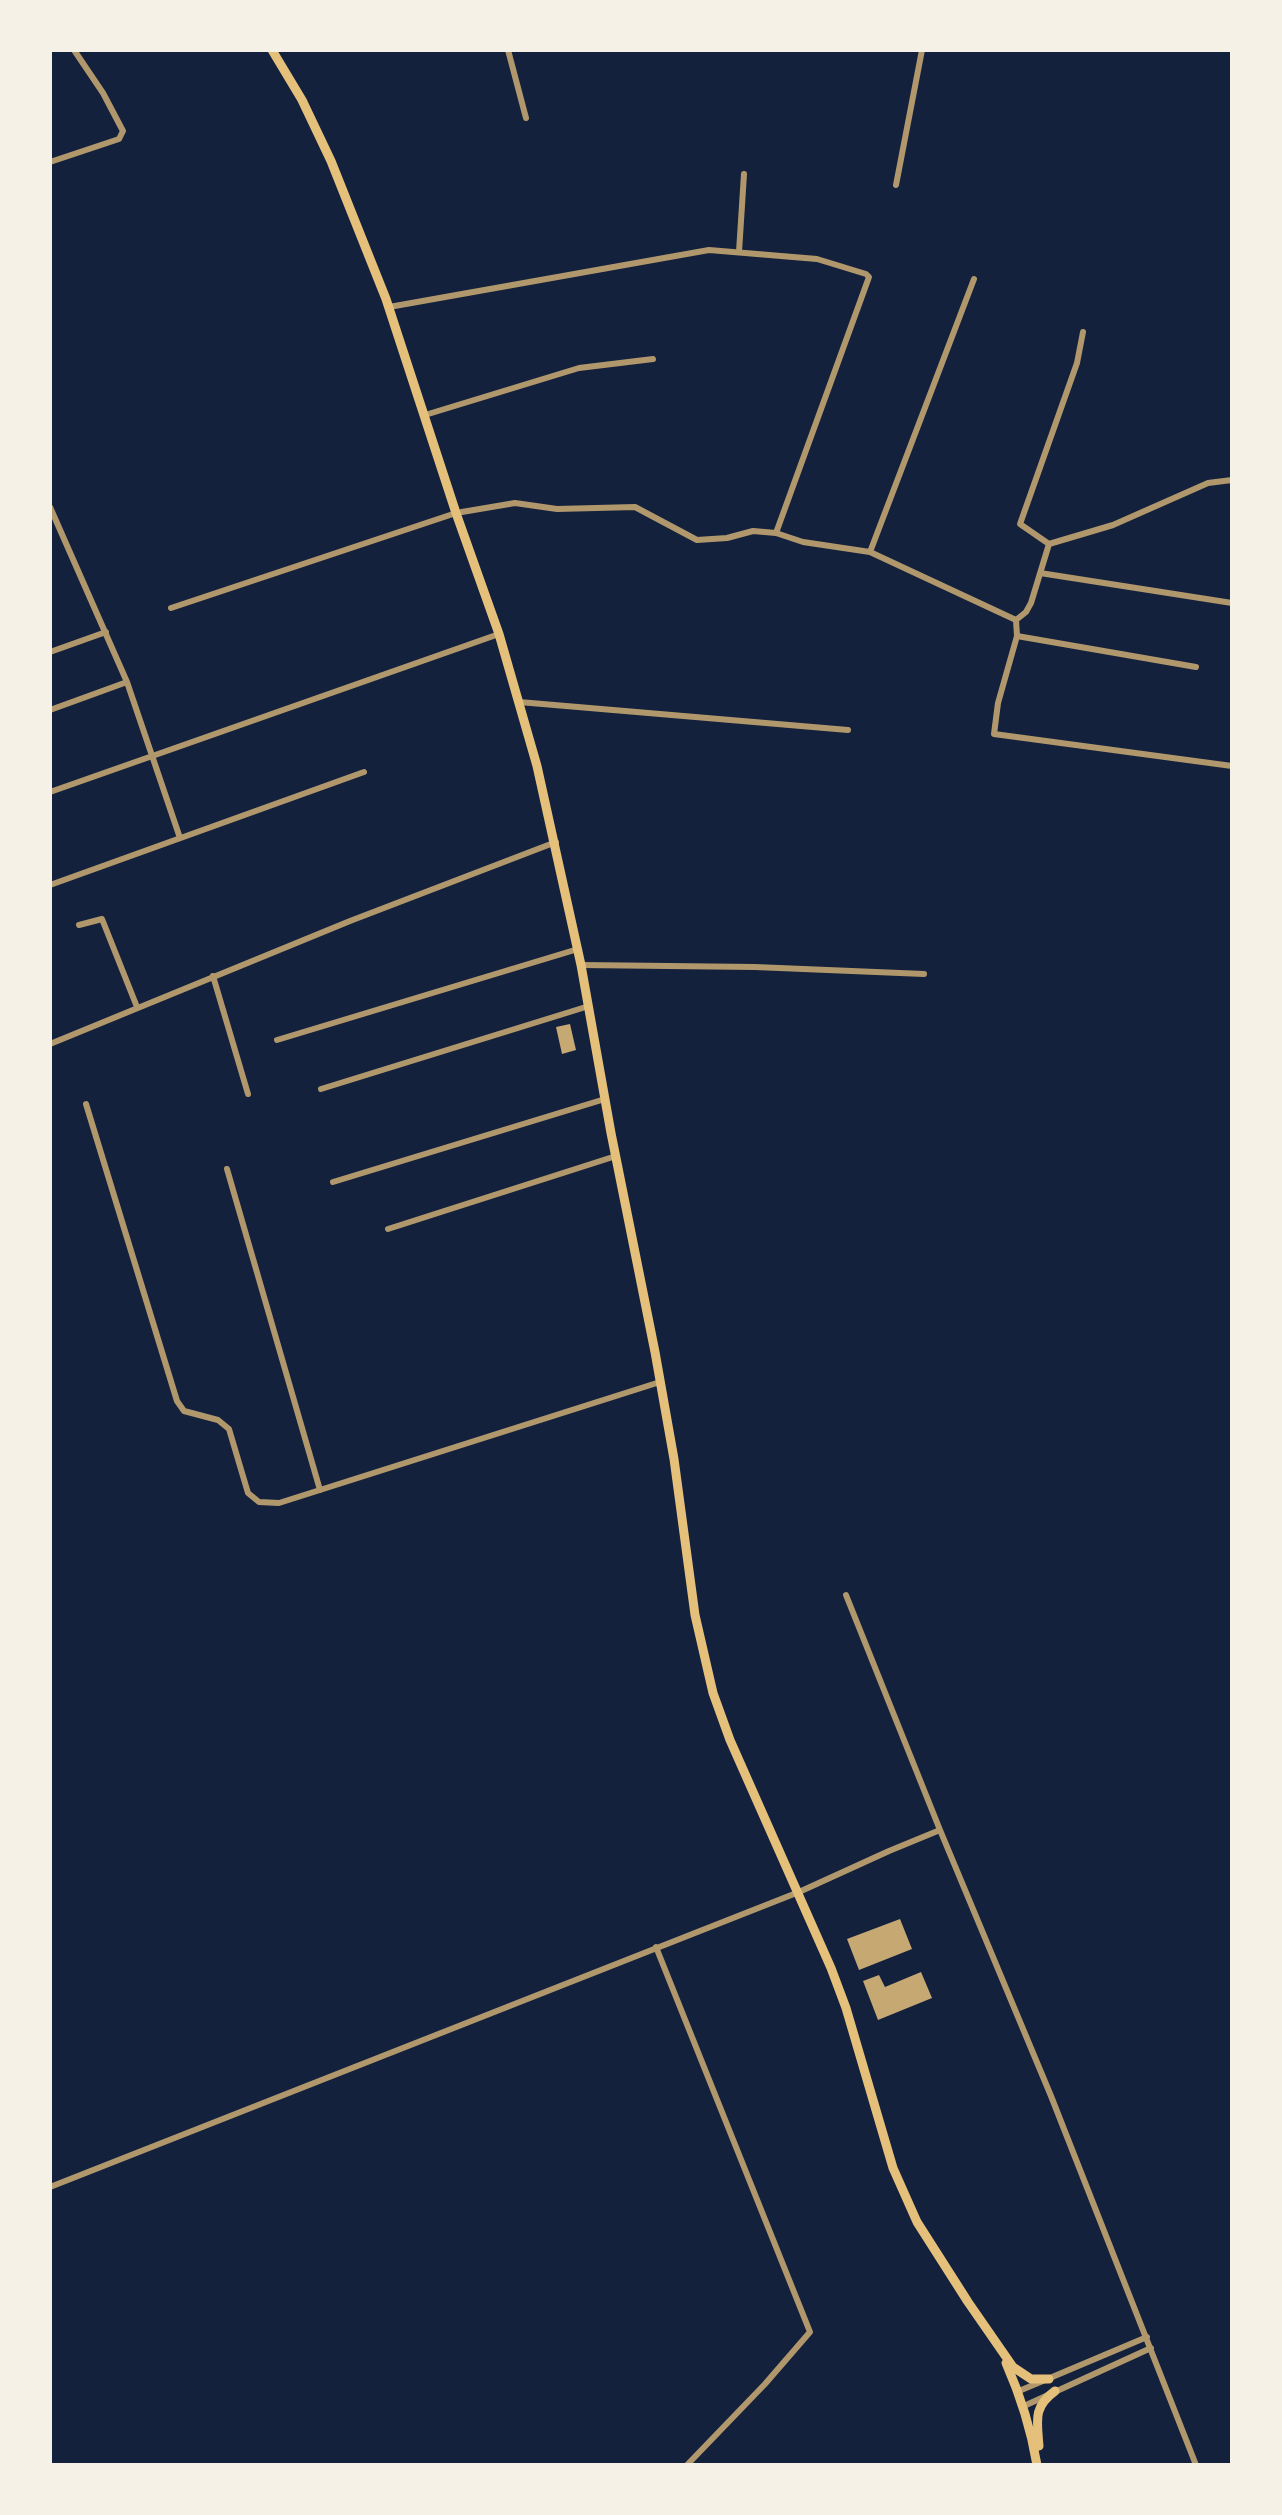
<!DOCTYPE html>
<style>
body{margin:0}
#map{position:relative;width:1282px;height:2515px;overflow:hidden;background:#14213d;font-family:Raleway,sans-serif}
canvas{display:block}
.frame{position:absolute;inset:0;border:52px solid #f6f1e7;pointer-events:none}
</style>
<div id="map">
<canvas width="1282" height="2515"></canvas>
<div class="frame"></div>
</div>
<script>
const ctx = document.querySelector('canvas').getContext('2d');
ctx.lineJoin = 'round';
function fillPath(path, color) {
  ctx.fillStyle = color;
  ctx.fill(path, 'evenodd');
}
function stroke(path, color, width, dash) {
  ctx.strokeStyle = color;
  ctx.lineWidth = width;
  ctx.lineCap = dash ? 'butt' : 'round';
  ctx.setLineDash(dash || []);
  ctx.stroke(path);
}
const building = new Path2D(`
 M 570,1024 L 576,1050 L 562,1054 L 556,1027 Z
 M 900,1919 L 912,1949 L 859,1970 L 847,1939 Z
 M 921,1972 L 932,1998 L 878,2020 L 863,1981 L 879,1975 L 885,1987 Z`);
const minor = new Path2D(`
 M 508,50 L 526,118
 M 50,162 L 119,139 L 123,131 L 103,93 L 74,50
 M 896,185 L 922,50
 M 739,252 L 744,174
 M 389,307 L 709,250 L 817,259 L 866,274 L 869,277 L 776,533
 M 1083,332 L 1077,363 L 1020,524 L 1049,544 L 1113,525 L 1208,483 L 1232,480
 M 425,415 L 579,368 L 653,359
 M 50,507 L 127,682 L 180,838
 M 870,552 L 974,279
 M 1040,573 L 1232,603
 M 171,608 L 456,513 L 515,503 L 557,509 L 635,507 L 697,540 L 727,538 L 753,531 L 776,533 L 803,542 L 870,552 L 1016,620 L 1017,636 L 998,703 L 994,734 L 1232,766
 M 1016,620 L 1026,612 L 1031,603 L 1049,544
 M 1017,636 L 1196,667
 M 50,652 L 106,632
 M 519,702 L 848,730
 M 50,710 L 127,682
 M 50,792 L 499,634
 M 50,885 L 364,772
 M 79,925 L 102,919 L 137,1007
 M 581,965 L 755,967 L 924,974
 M 213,976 L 248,1094
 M 277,1040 L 578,949
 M 50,1044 L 350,921 L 556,842
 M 321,1089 L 589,1006
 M 86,1104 L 177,1401 L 184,1411 L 218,1420 L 229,1429 L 248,1493 L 259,1502 L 279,1503 L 660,1382
 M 227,1169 L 320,1490
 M 333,1182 L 605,1099
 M 388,1229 L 616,1156
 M 846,1595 L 940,1830 L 1051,2096 L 1196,2465
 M 656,1947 L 810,2332 L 765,2384 L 687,2465
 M 50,2187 L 799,1892 L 889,1851 L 940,1830
 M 1019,2391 L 1147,2337
 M 1024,2406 L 1151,2348`);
const secondary = new Path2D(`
 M 272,50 L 302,100 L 331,161 L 386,299 L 456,513 L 499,634 L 537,766 L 581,965 L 611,1133 L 655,1352 L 674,1459 L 695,1615 L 713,1693 L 730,1740 L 831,1968 L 846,2008 L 893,2168 L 917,2222 L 968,2302 L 1013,2367 L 1031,2379 L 1049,2379
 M 1006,2363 C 1021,2397 1031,2429 1037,2465
 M 1039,2446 C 1037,2420 1033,2407 1055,2391`);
fillPath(building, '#c6a872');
stroke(minor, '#b1986c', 6);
stroke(secondary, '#e5c07b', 9);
</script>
